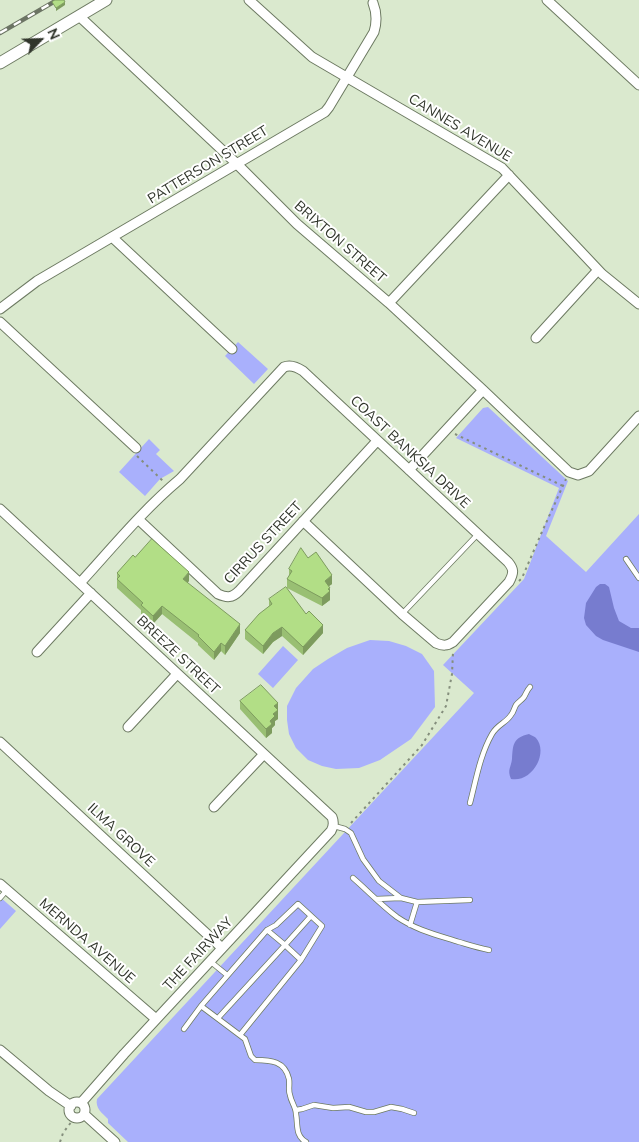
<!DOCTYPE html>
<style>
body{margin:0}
#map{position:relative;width:639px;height:1142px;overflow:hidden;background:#dae9ce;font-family:Mulish,sans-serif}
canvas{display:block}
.north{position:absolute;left:15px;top:15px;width:50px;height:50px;-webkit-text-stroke:4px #fff;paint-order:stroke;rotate:66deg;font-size:14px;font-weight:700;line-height:20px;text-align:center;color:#30352b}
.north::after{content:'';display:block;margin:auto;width:18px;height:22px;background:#30352b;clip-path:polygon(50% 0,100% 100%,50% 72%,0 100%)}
</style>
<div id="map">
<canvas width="639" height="1142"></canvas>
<div class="north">N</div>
</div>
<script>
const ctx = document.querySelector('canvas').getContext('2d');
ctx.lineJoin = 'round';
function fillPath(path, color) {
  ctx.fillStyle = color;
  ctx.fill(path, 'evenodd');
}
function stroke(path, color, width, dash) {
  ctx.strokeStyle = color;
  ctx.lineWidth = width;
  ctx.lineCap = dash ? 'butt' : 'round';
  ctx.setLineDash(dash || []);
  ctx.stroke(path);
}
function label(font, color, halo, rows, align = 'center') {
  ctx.font = font + ' Mulish,sans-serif';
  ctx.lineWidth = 4;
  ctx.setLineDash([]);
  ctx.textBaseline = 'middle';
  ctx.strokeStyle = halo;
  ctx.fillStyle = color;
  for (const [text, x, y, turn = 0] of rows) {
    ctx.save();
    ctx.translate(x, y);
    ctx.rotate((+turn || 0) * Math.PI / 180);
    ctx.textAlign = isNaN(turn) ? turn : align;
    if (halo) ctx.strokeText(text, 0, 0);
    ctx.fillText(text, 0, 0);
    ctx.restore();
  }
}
const green = new Path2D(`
 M 238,342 L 268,369 L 254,384 L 225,356 Z
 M 488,407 L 568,481 L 546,536 L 586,572 L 639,514 L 639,1142 L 128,1142 L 108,1123 L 108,1119 C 102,1113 95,1108 97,1099 L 474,693 L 443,665 L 524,579 L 559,488 L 456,438 L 483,408 Z
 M 149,439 L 160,450 L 156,454 L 174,471 L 160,479 L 145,496 L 119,472 Z
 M 370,640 L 389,641 L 406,646 L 422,654 L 434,671 L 435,707 L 411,739 L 380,760 L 359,768 L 336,769 L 322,766 L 308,760 L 296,748 L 289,734 L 287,720 L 287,706 L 296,688 L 313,669 L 328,659 L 347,648 Z
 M 283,646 L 298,660 L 273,688 L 258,674 Z
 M 0,897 L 16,911 L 0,929 Z`);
const water = new Path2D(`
 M 600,584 L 605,584 L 609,587 L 614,608 L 619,621 L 631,628 L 639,628 L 639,652 L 603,640 L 596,636 L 586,625 L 584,618 L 586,603 L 596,587 Z
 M 529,734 C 531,735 535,737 536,738 C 549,753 532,783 511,779 C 507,769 511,768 512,759 C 513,744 513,738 529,734 Z`);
const path = new Path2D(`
 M 455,434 L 563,486
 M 137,456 L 164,482
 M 519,581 L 522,578 L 541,534 L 566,479
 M 351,823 L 422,745 L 446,706 L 452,674 L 453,652
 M 60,1142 L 63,1133 L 75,1117`);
const service = new Path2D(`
 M 626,559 L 639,578
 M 402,614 L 478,534
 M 470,803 C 476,780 480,755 492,734 C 498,724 506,723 511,715 C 514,712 514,708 516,705 C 518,702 522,700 524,697 C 526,694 527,690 530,687
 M 334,826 L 345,829 L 351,833 L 363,859 L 379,881 L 401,898
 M 353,878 C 368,891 381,905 397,917 C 416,930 437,935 459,942 C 469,945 478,948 489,950
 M 0,898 L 7,890
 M 376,899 L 401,898 L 417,902 L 470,900
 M 410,925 L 417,902
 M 301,960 L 285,945 L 311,916
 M 211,962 L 227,975
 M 201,1006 L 245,1039 L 251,1056 L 255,1060 C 271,1060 285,1061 289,1079 C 290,1085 288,1090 290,1095 C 291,1102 296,1107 296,1114 C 298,1124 295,1136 306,1142
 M 218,1018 L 285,945 L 267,930
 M 184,1029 L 201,1006 L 267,930 L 276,925 L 298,904 L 322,926 L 301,960 L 240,1035
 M 296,1110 L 302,1109 L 314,1105 L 333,1108 L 349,1107 L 366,1112 L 374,1112 L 391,1107 L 402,1109 L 414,1113`);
const minor = new Path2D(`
 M 249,0 L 312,57 L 502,168 L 602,274 L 639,304
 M 547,0 L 639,85
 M 79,16 L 237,164 L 297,224 L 389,303 L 483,390 L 569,472 L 578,475 L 589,471 L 639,416
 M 112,237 L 232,349
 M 389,303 L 509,175
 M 0,309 L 37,281 L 325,112 L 329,107 L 374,32 C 377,22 377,13 373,3
 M 0,322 L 136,448
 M 536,338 L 598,270
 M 409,470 L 483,390
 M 0,509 L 332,817 C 334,822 334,826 331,831 L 124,1054 L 81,1103
 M 138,519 L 218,594 C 227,598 232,598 239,591 L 377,441
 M 80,583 C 112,548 143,510 180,479 L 284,367 C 291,364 297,367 303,371 L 508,562 C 514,569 514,573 509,582 L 453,642 C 447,646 443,646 436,643 L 402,614 L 303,521
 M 37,652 L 91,593
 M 128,727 L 177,674
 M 0,742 L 222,948
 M 214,807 L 264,754
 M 0,884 L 156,1019
 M 0,1050 L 49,1091 L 71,1106
 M69 1110a8 8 0 1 1 16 0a8 8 0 1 1-16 0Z
 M 84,1114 L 115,1142`);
const tertiary = new Path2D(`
 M 0,63 L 106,0`);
const rail = new Path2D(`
 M 0,33 L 57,0`);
const wall = new Path2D(`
 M 135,557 L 189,581 L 187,583 L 240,633 L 225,655 L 221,651 L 214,660 L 198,645 L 198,643 L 162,614 L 153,624 L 141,614 L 141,610 L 117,588 L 117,573 Z
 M 308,558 L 332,584 L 329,586 L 330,591 L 330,600 L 322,606 L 287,588 L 287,579 L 289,576 L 289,569 Z
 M 269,599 L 306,614 L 323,633 L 303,655 L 282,636 L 273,642 L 263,654 L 245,639 L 245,630 L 269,606 Z
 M 240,701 L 278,703 L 278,719 L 275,721 L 275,725 L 272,728 L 272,733 L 266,738 L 240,709 Z`);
const shadedWall = new Path2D(`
 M 65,2 L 65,5 L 56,11 L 56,8 Z
 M 189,572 L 189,581 L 183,588 L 183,579 Z
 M 332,575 L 332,584 L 325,589 L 325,581 Z
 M 330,588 L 330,600 L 322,606 L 322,598 Z
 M 162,606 L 162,614 L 153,624 L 153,616 Z
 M 240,624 L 240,633 L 225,655 L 225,646 Z
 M 323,625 L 323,633 L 303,655 L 303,647 Z
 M 282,627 L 282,636 L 273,642 L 263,654 L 263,646 L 273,633 Z
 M 221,643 L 221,651 L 214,660 L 214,652 Z
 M 278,703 L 278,719 L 275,721 L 275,725 L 272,728 L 272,733 L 266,738 L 266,729 L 274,706 Z`);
const building = new Path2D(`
 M 55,0 L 64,0 L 65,2 L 56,8 L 52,2 Z
 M 152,539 L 189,572 L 183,579 L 240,624 L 225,646 L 221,643 L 214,652 L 198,636 L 199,635 L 162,606 L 153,616 L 141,605 L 143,603 L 117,579 L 120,576 L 117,573 L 133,555 L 135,557 Z
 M 301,548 L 308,558 L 316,552 L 332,575 L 325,581 L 330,588 L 328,589 L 330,591 L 322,598 L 287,579 L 292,571 L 289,569 Z
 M 286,587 L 306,614 L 309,611 L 323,625 L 303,647 L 282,627 L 273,633 L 263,646 L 245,630 L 259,614 L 272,604 L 269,599 Z
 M 261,685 L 278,703 L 274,706 L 278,710 L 273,714 L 275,716 L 270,721 L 272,724 L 266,729 L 240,701 Z`);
const streetNames = [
 ["CANNES AVENUE",460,128,31],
 ["PATTERSON STREET",208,165,-31],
 ["BRIXTON STREET",340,242,41],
 ["COAST BANKSIA DRIVE",410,452,43],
 ["CIRRUS STREET",263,543,-47],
 ["BREEZE STREET",178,655,43],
 ["ILMA GROVE",121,835,43],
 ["MERNDA AVENUE",87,941,41],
 ["THE FAIRWAY",198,954,-47]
];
fillPath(green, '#a9b0fc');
fillPath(water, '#777ccf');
stroke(service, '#6d7a62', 6);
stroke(minor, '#6d7a62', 11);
stroke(tertiary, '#6d7a62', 13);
stroke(path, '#848e7c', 2, [2.5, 4]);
stroke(service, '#fff', 4.5);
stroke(minor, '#fff', 9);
stroke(tertiary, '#fff', 11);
stroke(rail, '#6c7464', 4.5);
stroke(rail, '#fff', 2.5, [8]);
fillPath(wall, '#99bf73');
fillPath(shadedWall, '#7d9b5e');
fillPath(building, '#b2de86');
stroke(building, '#7d9b5e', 1);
label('14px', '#30352b', '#fff', streetNames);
</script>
